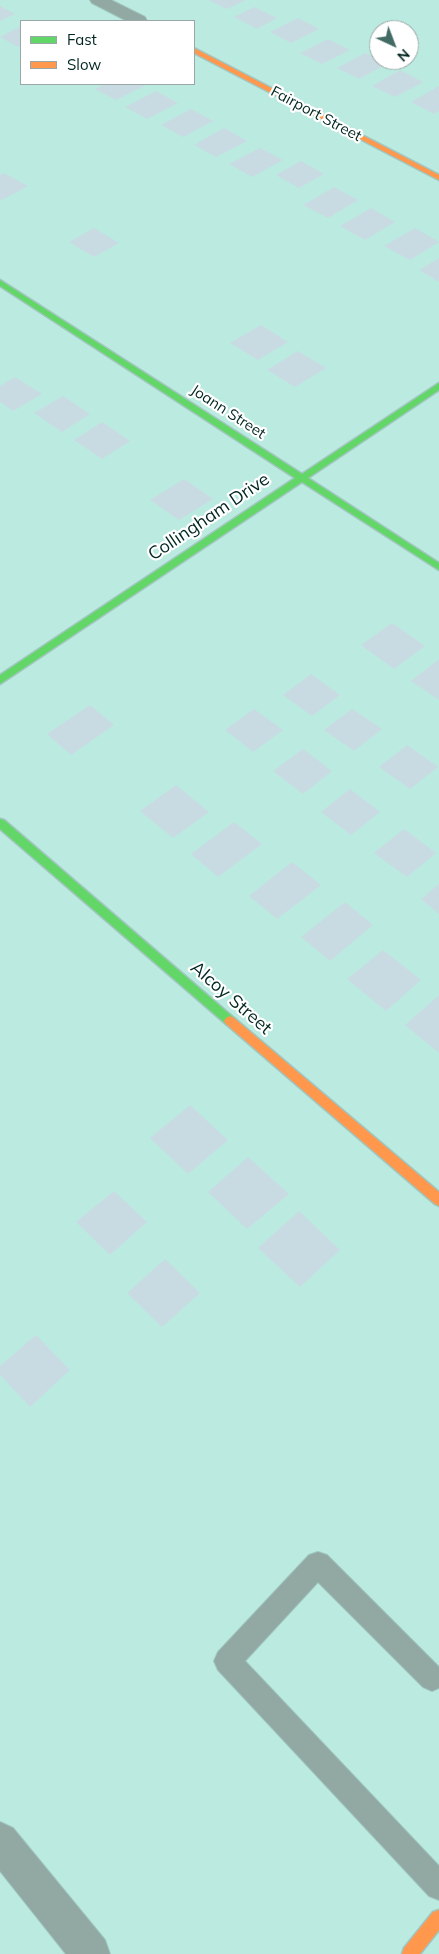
<!DOCTYPE html>
<style>
body{margin:0}
#map{position:relative;width:439px;height:1954px;overflow:hidden;background:#baeae0;font-family:Mulish,sans-serif}
canvas{display:block}
.legend{position:absolute;left:20px;top:20px;width:175px;height:65px;box-sizing:border-box;background:#fff;border:1px solid #99a8a6;margin:0;padding:6px 9px;list-style:none;font-size:15px;color:#002620}
.legend li{display:flex;align-items:center;gap:10px;height:25px}
.legend b{width:25px;border:1px solid #99a8a6}
.north{position:absolute;left:369px;top:20px;width:50px;height:50px;box-sizing:border-box;background:#fff;border:1px solid #99a8a6;border-radius:50%;rotate:137deg;font-size:14px;font-weight:700;line-height:20px;text-align:center;color:#002620}
.north::after{content:'';display:block;margin:auto;width:18px;height:22px;background:#416b63;clip-path:polygon(50% 0,100% 100%,50% 72%,0 100%)}
</style>
<div id="map">
<canvas width="439" height="1954"></canvas>
<ul class="legend">
<li><b style="height:6px;background:#63d668"></b>Fast</li>
<li><b style="height:6px;background:#ff974d"></b>Slow</li>
</ul>
<div class="north">N</div>
</div>
<script>
const ctx = document.querySelector('canvas').getContext('2d');
ctx.lineJoin = 'round';
function fillPath(path, color) {
  ctx.fillStyle = color;
  ctx.fill(path, 'evenodd');
}
function stroke(path, color, width, dash) {
  ctx.strokeStyle = color;
  ctx.lineWidth = width;
  ctx.lineCap = dash ? 'butt' : 'round';
  ctx.setLineDash(dash || []);
  ctx.stroke(path);
}
function label(font, color, halo, rows, align = 'center') {
  ctx.font = font + ' Mulish,sans-serif';
  ctx.lineWidth = 4.5;
  ctx.setLineDash([]);
  ctx.textBaseline = 'middle';
  ctx.strokeStyle = halo;
  ctx.fillStyle = color;
  for (const [text, x, y, turn = 0] of rows) {
    ctx.save();
    ctx.translate(x, y);
    ctx.rotate((+turn || 0) * Math.PI / 180);
    ctx.textAlign = isNaN(turn) ? turn : align;
    if (halo) ctx.strokeText(text, 0, 0);
    ctx.fillText(text, 0, 0);
    ctx.restore();
  }
}
const building = new Path2D(`
 M 208,0 L 246,0 L 227,9 Z
 M 0,6 L 15,14 L 0,21 Z
 M 254,7 L 277,18 L 257,29 L 234,17 Z
 M 298,18 L 319,29 L 291,43 L 270,32 Z
 M 21,26 L 21,46 L 18,47 L 0,37 Z
 M 328,39 L 350,50 L 322,64 L 300,53 Z
 M 365,53 L 387,64 L 359,79 L 337,68 Z
 M 400,70 L 423,82 L 395,97 L 372,86 Z
 M 105,84 L 144,84 L 146,85 L 116,100 L 95,89 Z
 M 439,86 L 439,111 L 434,114 L 411,102 Z
 M 156,91 L 178,103 L 147,119 L 125,107 Z
 M 191,109 L 213,121 L 183,137 L 161,125 Z
 M 224,128 L 247,141 L 216,157 L 194,145 Z
 M 260,148 L 283,160 L 252,177 L 229,164 Z
 M 301,161 L 324,174 L 299,188 L 276,175 Z
 M 4,173 L 28,186 L 2,200 L 0,199 L 0,175 Z
 M 334,187 L 358,200 L 328,218 L 303,205 Z
 M 371,208 L 395,222 L 365,240 L 340,226 Z
 M 94,228 L 119,243 L 94,257 L 69,242 Z
 M 415,228 L 439,242 L 410,260 L 384,246 Z
 M 439,258 L 439,282 L 419,270 Z
 M 261,325 L 288,342 L 258,360 L 230,343 Z
 M 298,351 L 326,368 L 295,387 L 267,370 Z
 M 15,377 L 42,394 L 13,411 L 0,402 L 0,386 Z
 M 63,396 L 90,414 L 62,432 L 34,413 Z
 M 102,422 L 130,441 L 102,459 L 74,440 Z
 M 184,479 L 213,499 L 179,520 L 150,500 Z
 M 392,623 L 425,646 L 394,669 L 361,645 Z
 M 439,659 L 439,700 L 411,681 Z
 M 311,674 L 340,695 L 312,716 L 283,695 Z
 M 90,705 L 114,725 L 71,755 L 47,734 Z
 M 254,709 L 283,730 L 253,752 L 225,730 Z
 M 352,709 L 382,729 L 354,751 L 324,730 Z
 M 407,745 L 438,767 L 410,789 L 379,767 Z
 M 303,749 L 332,771 L 303,794 L 273,771 Z
 M 176,785 L 209,812 L 173,838 L 140,811 Z
 M 350,789 L 380,812 L 351,835 L 321,812 Z
 M 234,822 L 262,844 L 218,877 L 191,854 Z
 M 404,829 L 436,853 L 407,877 L 374,853 Z
 M 292,862 L 321,885 L 277,919 L 249,896 Z
 M 439,884 L 439,914 L 421,899 Z
 M 345,902 L 373,925 L 330,961 L 301,937 Z
 M 383,950 L 421,980 L 386,1011 L 347,979 Z
 M 439,995 L 439,1053 L 405,1025 Z
 M 190,1105 L 228,1140 L 188,1174 L 150,1138 Z
 M 248,1157 L 289,1194 L 247,1229 L 208,1192 Z
 M 114,1191 L 147,1222 L 110,1255 L 76,1222 Z
 M 299,1211 L 340,1250 L 300,1287 L 258,1248 Z
 M 165,1259 L 200,1293 L 162,1327 L 127,1293 Z
 M 36,1335 L 70,1370 L 30,1407 L 0,1375 L 0,1366 Z`);
const lane = new Path2D(`
 M 318,1552 L 327,1555 L 439,1667 L 439,1688 L 432,1691 L 423,1687 L 318,1582 L 245,1661 L 439,1866 L 439,1900 L 429,1896 L 218,1670 L 214,1661 L 218,1652 L 309,1555 Z`);
const street = new Path2D(`
 M 90,0 L 111,0 L 145,17 L 147,21 L 127,21 L 92,3 Z
 M 0,1822 L 13,1828 L 105,1940 L 110,1954 L 66,1954 L 0,1871 Z`);
const fast = new Path2D(`
 M 0,280 L 302,474 L 439,383 L 439,390 L 308,478 L 439,563 L 439,570 L 302,482 L 0,684 L 0,675 L 295,478 L 0,286 Z
 M 0,819 L 4,820 L 234,1018 L 236,1021 L 234,1024 L 230,1026 L 226,1024 L 0,829 Z`);
const slow = new Path2D(`
 M 194,48 L 439,175 L 439,180 L 194,53 Z
 M 230,1016 L 234,1018 L 439,1192 L 439,1206 L 435,1204 L 226,1024 L 224,1021 L 226,1018 Z
 M 439,1910 L 439,1930 L 420,1954 L 402,1954 L 404,1948 L 433,1912 Z`);
const farStreetnames = [
 ["Fairport Street",316,114,28],
 ["Joann Street",228,412,33]
];
const streetNames = [
 ["Collingham Drive",209,517,-34],
 ["Alcoy Street",231,998,41]
];
fillPath(building, '#c9dbe2');
stroke(lane, '#a0c6bf', 2);
stroke(street, '#a0c6bf', 2);
stroke(fast, '#a0c6bf', 3);
stroke(slow, '#a0c6bf', 3);
fillPath(lane, '#92a8a3');
fillPath(street, '#92a8a3');
fillPath(fast, '#63d668');
fillPath(slow, '#ff974d');
label('15px', '#002620', '#fff', farStreetnames);
label('18px', '#002620', '#fff', streetNames);
</script>
